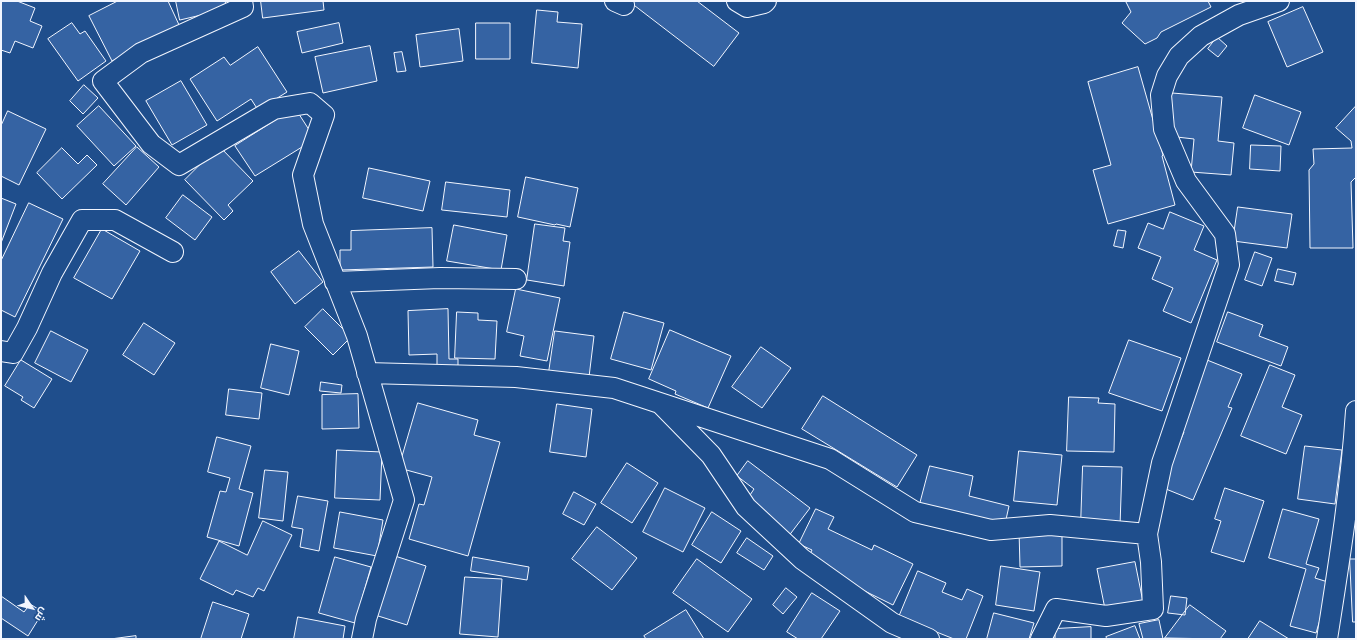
<!DOCTYPE html>
<meta charset="utf-8">
<style>
body{margin:0}
#map{position:relative;width:1357px;height:640px;overflow:hidden;background:#1f4e8c;font-family:"Public Sans",Cairo,sans-serif}
canvas{display:block}
.frame{position:absolute;inset:0;border:2px solid #f2f6ff;pointer-events:none}
.north{position:absolute;left:12px;top:588px;width:40px;height:40px;-webkit-text-stroke:3px #1f4e8c;paint-order:stroke;rotate:125deg;font-size:11px;font-weight:700;line-height:16px;text-align:center;color:#f2f6ff}
.north::after{content:'';display:block;margin:auto;width:14px;height:18px;background:#f2f6ff;clip-path:polygon(50% 0,100% 100%,50% 72%,0 100%)}
</style>
<div id="map">
<canvas width="1357" height="640"></canvas>
<div class="frame"></div>
<div class="north">ش</div>
</div>
<script>
const ctx = document.querySelector('canvas').getContext('2d');
ctx.lineJoin = 'round';
function fillPath(path, color) {
  ctx.fillStyle = color;
  ctx.fill(path, 'evenodd');
}
function stroke(path, color, width, dash) {
  ctx.strokeStyle = color;
  ctx.lineWidth = width;
  ctx.lineCap = dash ? 'butt' : 'round';
  ctx.setLineDash(dash || []);
  ctx.stroke(path);
}
const building = new Path2D(`
 M 1,1 L 17,1 L 35,8 L 30,21 L 42,26 L 33,48 L 15,41 L 10,53 L 1,50 Z
 M 118,1 L 168,1 L 180,27 L 112,61 L 89,16 Z
 M 176,1 L 225,1 L 227,9 L 180,20 Z
 M 261,1 L 323,1 L 324,10 L 263,18 Z
 M 629,1 L 697,1 L 739,33 L 714,66 Z
 M 1127,1 L 1208,1 L 1211,7 L 1161,32 L 1157,38 L 1145,44 L 1122,23 L 1131,12 L 1126,2 Z
 M 1303,7 L 1323,52 L 1287,67 L 1268,22 Z
 M 537,10 L 558,12 L 557,22 L 582,24 L 578,68 L 532,63 Z
 M 72,23 L 80,34 L 85,31 L 106,61 L 78,81 L 48,39 Z
 M 339,23 L 343,43 L 302,53 L 297,32 Z
 M 476,23 L 510,23 L 510,59 L 476,59 Z
 M 459,29 L 463,61 L 420,67 L 416,35 Z
 M 1217,37 L 1227,46 L 1218,57 L 1208,49 Z
 M 370,46 L 377,81 L 323,93 L 315,57 Z
 M 258,47 L 287,92 L 258,110 L 251,99 L 217,121 L 190,79 L 224,57 L 230,65 Z
 M 402,52 L 406,71 L 397,72 L 394,53 Z
 M 1138,67 L 1163,155 L 1162,156 L 1175,205 L 1108,224 L 1093,170 L 1111,165 L 1088,82 Z
 M 181,81 L 207,125 L 172,145 L 146,101 Z
 M 84,85 L 98,98 L 83,114 L 70,101 Z
 M 1172,93 L 1222,97 L 1218,141 L 1234,143 L 1231,175 L 1191,172 L 1194,139 L 1168,136 Z
 M 1255,95 L 1301,112 L 1289,145 L 1243,128 Z
 M 99,106 L 136,146 L 114,166 L 77,126 Z
 M 1356,106 L 1356,177 L 1351,182 L 1353,248 L 1310,248 L 1309,170 L 1314,164 L 1313,149 L 1352,148 L 1351,141 L 1336,128 Z
 M 295,108 L 315,139 L 255,176 L 235,146 Z
 M 8,111 L 46,129 L 19,185 L 1,176 L 1,126 Z
 M 1251,145 L 1281,146 L 1280,171 L 1250,169 Z
 M 219,146 L 253,181 L 228,205 L 233,211 L 224,220 L 185,180 Z
 M 137,147 L 159,167 L 126,205 L 103,184 Z
 M 62,148 L 78,164 L 87,155 L 97,165 L 62,199 L 37,173 Z
 M 369,168 L 430,181 L 423,211 L 363,198 Z
 M 526,177 L 578,188 L 570,227 L 556,224 L 555,225 L 518,217 Z
 M 446,182 L 510,190 L 507,217 L 442,210 Z
 M 183,195 L 212,217 L 195,240 L 166,218 Z
 M 1,198 L 16,204 L 1,243 Z
 M 29,203 L 63,219 L 15,317 L 1,310 L 1,261 Z
 M 1238,207 L 1292,214 L 1287,248 L 1233,241 Z
 M 1170,212 L 1204,226 L 1194,250 L 1217,260 L 1191,323 L 1163,311 L 1173,288 L 1152,279 L 1161,257 L 1138,248 L 1148,223 L 1163,229 Z
 M 535,224 L 565,228 L 563,241 L 570,242 L 564,286 L 527,280 Z
 M 454,225 L 507,235 L 501,270 L 447,261 Z
 M 432,228 L 433,267 L 340,270 L 340,250 L 351,250 L 351,231 Z
 M 102,229 L 140,251 L 112,299 L 74,278 Z
 M 1118,230 L 1126,231 L 1123,248 L 1114,246 Z
 M 299,251 L 323,282 L 295,304 L 271,272 Z
 M 1255,252 L 1272,258 L 1262,286 L 1245,280 Z
 M 1278,269 L 1296,273 L 1293,285 L 1275,281 Z
 M 516,289 L 560,298 L 547,361 L 520,356 L 524,336 L 507,332 Z
 M 323,309 L 351,337 L 333,355 L 305,327 Z
 M 448,309 L 449,359 L 458,359 L 458,370 L 437,371 L 437,354 L 409,355 L 408,311 Z
 M 457,312 L 478,313 L 478,320 L 497,321 L 495,359 L 455,358 Z
 M 624,312 L 664,323 L 651,370 L 611,359 Z
 M 1228,312 L 1263,325 L 1259,336 L 1288,347 L 1281,366 L 1217,342 Z
 M 144,323 L 175,343 L 154,375 L 123,355 Z
 M 670,330 L 731,356 L 708,408 L 675,394 L 676,391 L 649,379 Z
 M 51,331 L 88,350 L 71,382 L 35,363 Z
 M 555,331 L 594,336 L 589,377 L 549,372 Z
 M 1129,340 L 1181,358 L 1162,411 L 1109,393 Z
 M 271,344 L 299,351 L 289,395 L 261,388 Z
 M 761,347 L 791,368 L 762,408 L 732,387 Z
 M 21,360 L 52,379 L 34,408 L 21,400 L 23,397 L 5,386 Z
 M 1207,360 L 1242,374 L 1228,407 L 1232,408 L 1193,500 L 1161,487 L 1184,432 L 1181,430 L 1196,393 L 1194,392 Z
 M 1270,365 L 1295,375 L 1282,407 L 1302,415 L 1286,454 L 1241,436 Z
 M 321,382 L 342,385 L 341,393 L 320,391 Z
 M 229,389 L 262,393 L 259,419 L 226,415 Z
 M 358,394 L 359,428 L 322,429 L 322,395 Z
 M 823,396 L 917,455 L 897,487 L 802,429 Z
 M 1069,397 L 1099,398 L 1098,403 L 1115,404 L 1114,452 L 1067,451 Z
 M 418,403 L 478,420 L 474,435 L 500,442 L 468,556 L 409,539 L 419,504 L 424,505 L 432,477 L 399,468 Z
 M 557,404 L 592,409 L 586,457 L 550,452 Z
 M 217,437 L 251,446 L 239,489 L 253,493 L 239,546 L 207,537 L 220,491 L 226,492 L 230,478 L 208,472 Z
 M 1305,446 L 1342,450 L 1335,504 L 1298,499 Z
 M 337,450 L 382,452 L 380,500 L 335,498 Z
 M 1019,451 L 1062,455 L 1057,505 L 1014,501 Z
 M 748,461 L 810,508 L 788,537 L 744,504 L 754,489 L 737,476 Z
 M 627,463 L 658,483 L 632,523 L 601,503 Z
 M 930,466 L 973,476 L 969,496 L 1009,506 L 1005,524 L 920,504 Z
 M 1083,466 L 1122,467 L 1120,526 L 1081,525 Z
 M 265,470 L 288,472 L 283,521 L 259,518 Z
 M 665,488 L 705,508 L 683,552 L 643,532 Z
 M 1225,488 L 1264,501 L 1244,562 L 1211,552 L 1221,521 L 1215,519 Z
 M 574,492 L 596,504 L 584,525 L 563,514 Z
 M 298,496 L 328,501 L 319,551 L 300,547 L 303,529 L 292,527 Z
 M 816,509 L 834,517 L 828,529 L 872,550 L 874,545 L 913,564 L 893,605 L 806,562 L 812,550 L 799,544 Z
 M 1283,509 L 1319,519 L 1306,564 L 1319,568 L 1315,578 L 1331,583 L 1316,633 L 1290,626 L 1306,569 L 1269,558 Z
 M 340,512 L 383,520 L 377,556 L 334,548 Z
 M 712,512 L 741,531 L 721,563 L 692,545 Z
 M 263,521 L 292,535 L 264,591 L 258,588 L 253,597 L 236,590 L 233,595 L 200,579 L 219,541 L 247,555 Z
 M 597,527 L 637,558 L 612,590 L 572,559 Z
 M 1062,529 L 1062,566 L 1020,567 L 1019,530 Z
 M 747,538 L 773,556 L 764,570 L 737,553 Z
 M 395,556 L 426,566 L 407,625 L 375,615 Z
 M 335,557 L 371,567 L 355,623 L 319,613 Z
 M 473,557 L 529,567 L 527,580 L 471,571 Z
 M 697,559 L 752,599 L 728,632 L 673,593 Z
 M 1350,559 L 1356,559 L 1356,622 L 1353,622 Z
 M 1135,562 L 1143,602 L 1105,609 L 1097,569 Z
 M 1001,566 L 1040,572 L 1034,611 L 996,605 Z
 M 918,571 L 946,583 L 942,592 L 962,600 L 967,589 L 983,596 L 966,639 L 954,639 L 899,617 Z
 M 465,577 L 502,579 L 498,637 L 460,634 Z
 M 786,588 L 797,597 L 783,614 L 773,605 Z
 M 812,593 L 840,611 L 821,639 L 798,639 L 787,632 Z
 M 1,596 L 24,612 L 30,604 L 43,612 L 28,636 L 1,618 Z
 M 1171,596 L 1187,598 L 1185,615 L 1168,613 Z
 M 213,602 L 249,614 L 241,639 L 201,639 Z
 M 1190,605 L 1226,631 L 1220,639 L 1165,638 Z
 M 686,610 L 704,639 L 646,639 L 644,636 Z
 M 994,613 L 1034,623 L 1029,639 L 987,639 Z
 M 298,617 L 345,626 L 343,639 L 294,639 Z
 M 1159,620 L 1163,639 L 1143,639 L 1139,624 Z
 M 1260,621 L 1289,639 L 1248,639 Z
 M 1135,626 L 1140,639 L 1107,639 L 1106,637 Z
 M 1091,627 L 1091,639 L 1055,639 L 1055,629 Z
 M 136,636 L 136,639 L 111,639 Z`);
const street = new Path2D(`
 M 242,1 L 243,7 L 141,53 L 103,81 L 151,144 L 179,165 L 274,109 L 310,103 L 324,115 L 303,175 L 313,224 L 357,336 L 404,500 L 366,619 L 362,639
 M 615,1 L 624,5
 M 737,1 L 747,7 L 764,3 L 766,1
 M 335,282 L 440,278 L 516,279
 M 1,351 L 13,353 L 27,328 L 52,273 L 82,220 L 115,220 L 173,252
 M 367,373 L 516,377 L 614,388 L 830,459 L 915,512 L 991,530 L 1050,525 L 1147,534 L 1162,463 L 1229,265 L 1225,234 L 1186,181 L 1164,129 L 1161,95 L 1167,76 L 1179,56 L 1201,36 L 1239,15 L 1279,1
 M 662,405 L 711,455 L 746,507 L 802,559 L 892,623 L 929,639
 M 1041,639 L 1056,609 L 1106,616 L 1153,609 L 1151,562 L 1147,534
 M 1327,639 C 1339,563 1351,488 1356,411`);
fillPath(building, '#3563a3');
stroke(building, '#f2f6ff', 1);
stroke(street, '#f2f6ff', 22);
stroke(street, '#1f4e8c', 20);
</script>
